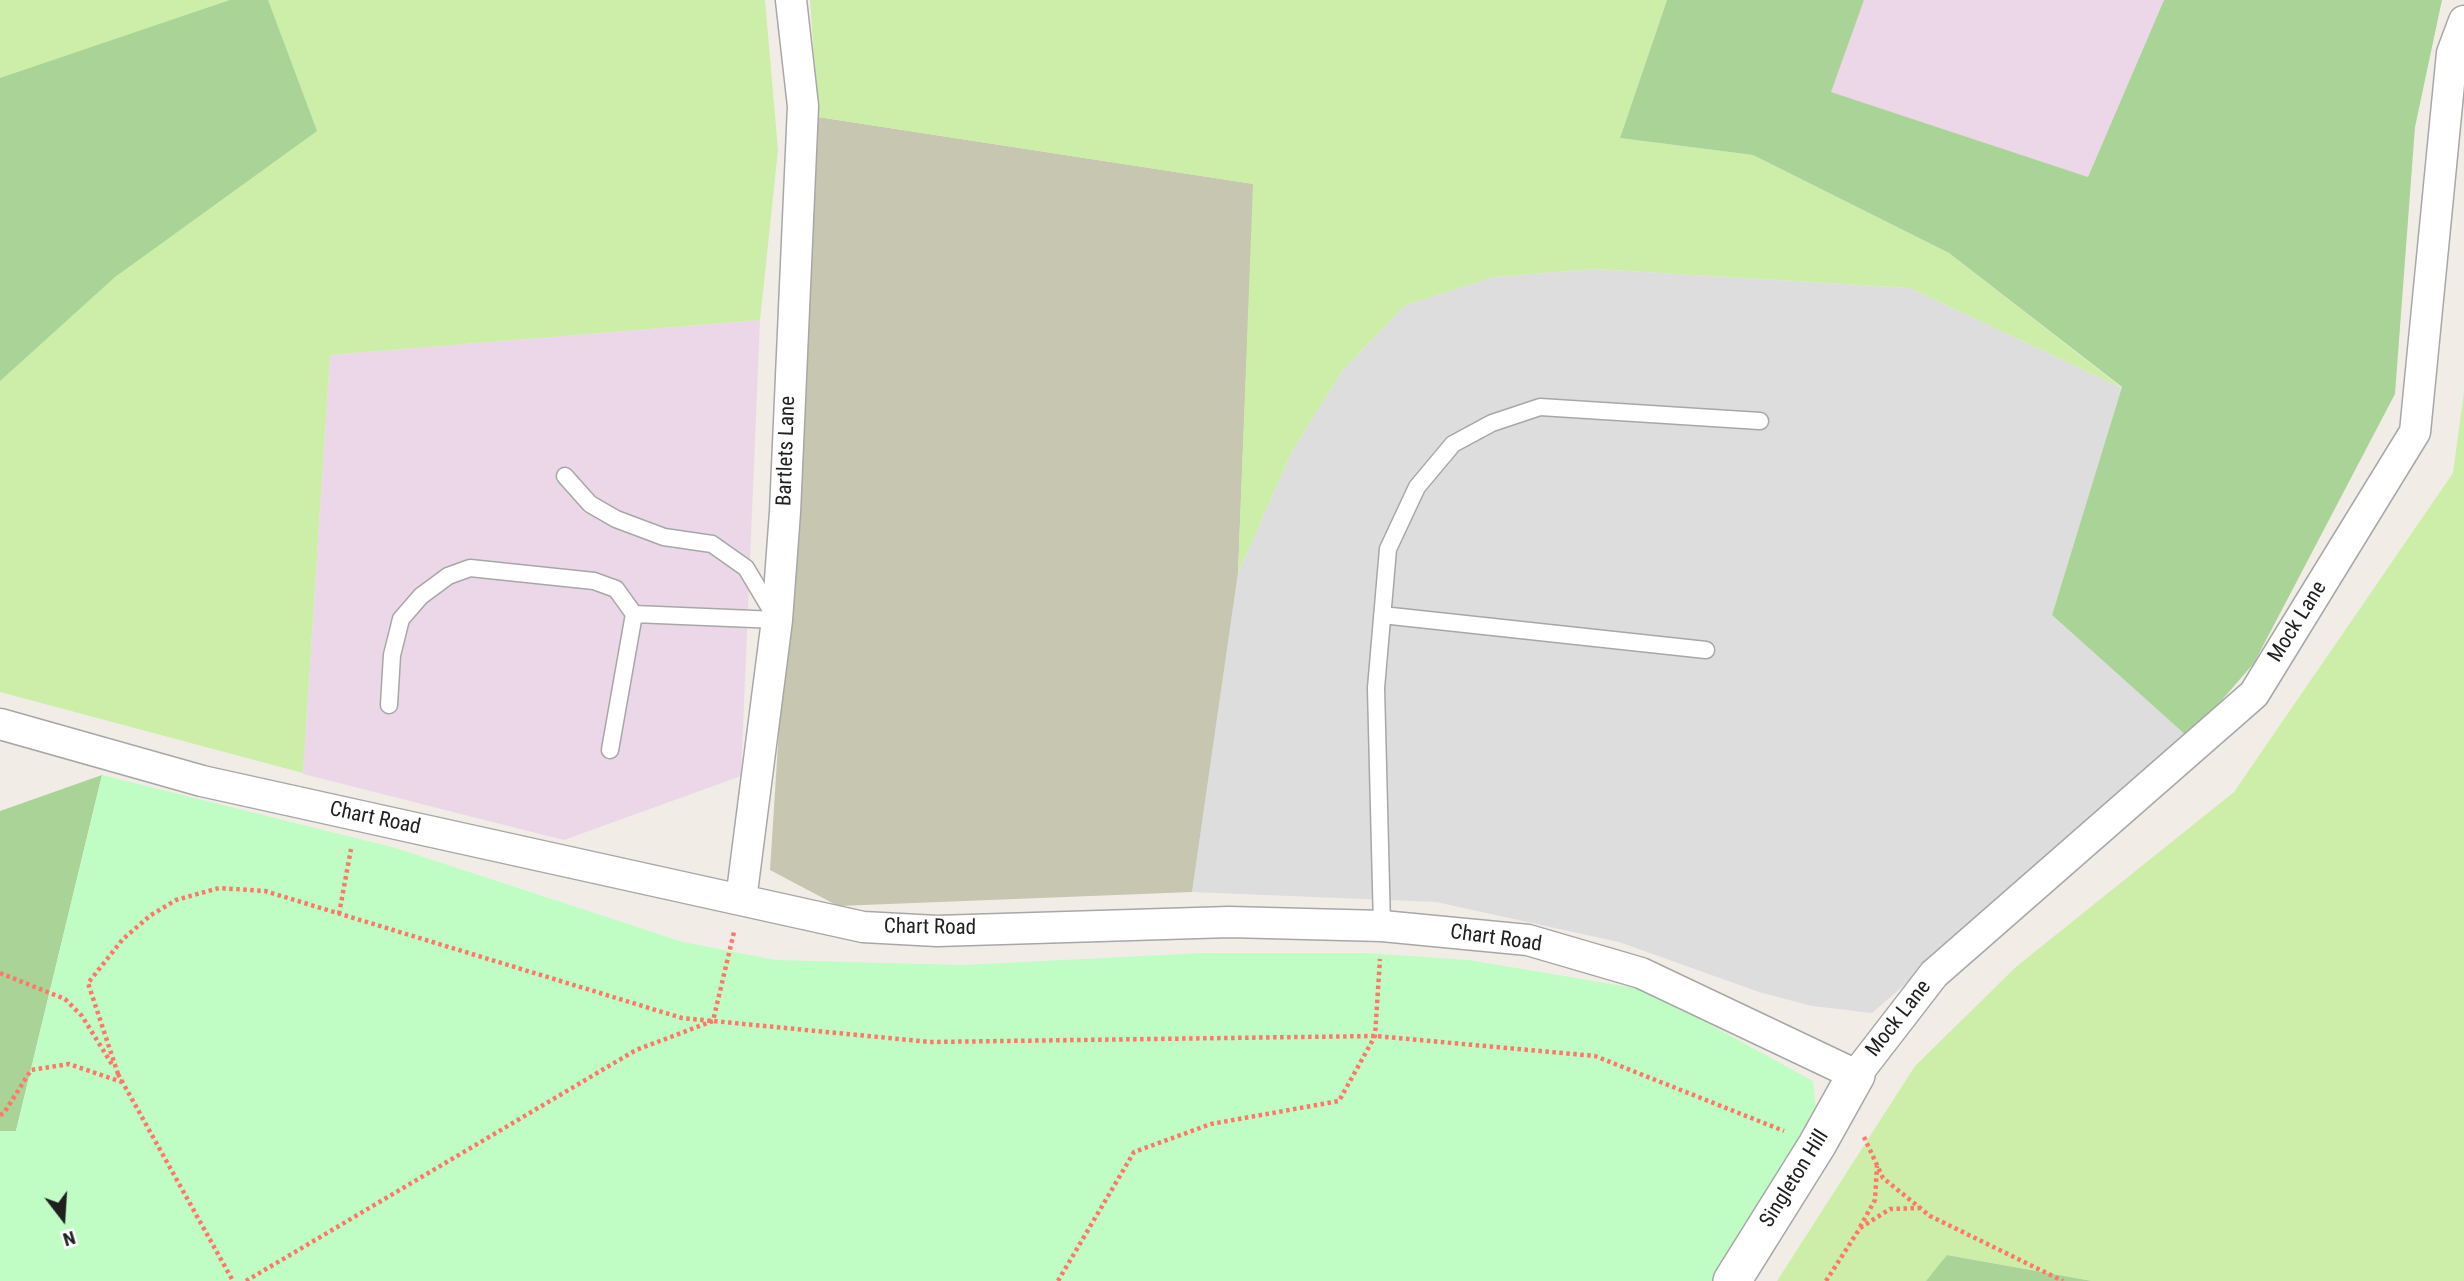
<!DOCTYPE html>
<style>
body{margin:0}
#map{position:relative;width:2464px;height:1281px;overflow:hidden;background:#f1ede6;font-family:"Roboto Condensed",sans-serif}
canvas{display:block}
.north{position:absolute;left:28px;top:1183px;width:70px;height:70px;-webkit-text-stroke:5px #fff;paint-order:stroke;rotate:163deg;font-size:19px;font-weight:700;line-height:28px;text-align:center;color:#202020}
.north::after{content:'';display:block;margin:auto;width:24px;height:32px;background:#202020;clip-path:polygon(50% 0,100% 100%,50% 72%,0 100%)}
</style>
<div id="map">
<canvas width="2464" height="1281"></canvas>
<div class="north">N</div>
</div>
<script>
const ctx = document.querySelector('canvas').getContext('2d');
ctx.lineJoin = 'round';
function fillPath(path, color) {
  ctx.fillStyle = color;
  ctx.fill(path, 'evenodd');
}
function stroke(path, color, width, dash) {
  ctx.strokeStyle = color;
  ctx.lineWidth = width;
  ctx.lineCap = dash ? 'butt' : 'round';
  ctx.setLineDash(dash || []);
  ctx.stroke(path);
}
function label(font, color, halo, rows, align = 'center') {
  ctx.font = font + ' "Roboto Condensed",sans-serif';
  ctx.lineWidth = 5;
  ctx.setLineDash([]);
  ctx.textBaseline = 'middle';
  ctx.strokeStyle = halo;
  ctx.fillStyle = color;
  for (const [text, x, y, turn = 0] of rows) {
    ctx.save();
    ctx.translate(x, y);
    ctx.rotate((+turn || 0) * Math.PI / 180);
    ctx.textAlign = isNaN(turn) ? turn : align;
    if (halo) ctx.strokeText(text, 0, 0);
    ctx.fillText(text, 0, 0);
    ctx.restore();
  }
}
const residential = new Path2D(`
 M 1596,269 L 1910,288 L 2122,388 L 2052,615 L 2189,738 L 1872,1013 L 1812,1006 L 1759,992 L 1619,942 L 1436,902 L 1192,892 L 1238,573 L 1292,451 L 1342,371 L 1404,306 L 1493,277 Z`);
const industrial = new Path2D(`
 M 1864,0 L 2164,0 L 2088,177 L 1830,92 Z
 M 760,320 L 741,776 L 564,840 L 303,774 L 330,355 Z`);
const construction = new Path2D(`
 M 818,117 L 1254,184 L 1238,573 L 1192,892 L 838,906 L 770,870 Z`);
const grass = new Path2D(`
 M 0,0 L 765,0 L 778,150 L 760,320 L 330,355 L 303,773 L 0,692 Z
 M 810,0 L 1667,0 L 1620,138 L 1753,155 L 1949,253 L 2122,388 L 1910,288 L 1596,269 L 1493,277 L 1404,306 L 1342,371 L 1292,451 L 1238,573 L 1253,184 L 818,117 Z
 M 2464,392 L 2464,1281 L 2092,1281 L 1948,1255 L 1926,1281 L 1777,1281 L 1915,1066 L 2017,966 L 2234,792 L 2453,473 Z`);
const forest = new Path2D(`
 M 230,0 L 268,0 L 317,131 L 115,277 L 0,381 L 0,78 Z
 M 1667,0 L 1864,0 L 1831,92 L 2088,177 L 2164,0 L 2442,0 L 2415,127 L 2395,394 L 2254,663 L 2189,738 L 2052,615 L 2122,387 L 1949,253 L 1753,155 L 1620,138 Z
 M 102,775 L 16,1131 L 0,1281 L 0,811 Z
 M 1947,1255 L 2092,1281 L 1926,1281 Z`);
const park = new Path2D(`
 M 102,775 L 396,848 L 683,942 L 776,960 L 963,965 L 1201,953 L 1365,953 L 1469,960 L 1647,990 L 1813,1081 L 1818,1131 L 1720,1281 L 0,1281 L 0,1131 L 16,1131 Z`);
const path = new Path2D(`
 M 339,914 L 351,849
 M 0,973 L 65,999 L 82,1016 L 113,1066
 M 118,1074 L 88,983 L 123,939 L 151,915 L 176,900 L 219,888 L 265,891 L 682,1018 L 930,1042 L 1375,1036 L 1595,1056 L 1784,1131
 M 118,1074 L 233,1281
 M 0,1115 L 4,1113 L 31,1070 L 69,1064 L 122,1082
 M 1864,1137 L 1883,1178 L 1930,1216 L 2063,1281
 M 1860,1227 L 1875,1200 L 1877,1166
 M 246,1281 L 636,1050 L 713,1021 L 734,932
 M 1058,1281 L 1134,1152 L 1211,1124 L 1339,1101 L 1375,1036 L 1380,959
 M 1826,1281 L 1860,1228 L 1890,1209 L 1920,1208`);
const service = new Path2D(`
 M 565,476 L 590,504 L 616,519 L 664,537 L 712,544 L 746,568 L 774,615
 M 1382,615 L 1706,650
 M 389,705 L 392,655 L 401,619 L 421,596 L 448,576 L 470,568 L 594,581 L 616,589 L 634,614
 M 610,750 L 634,614 L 777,620
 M 1382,926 L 1376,688 L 1388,549 L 1417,487 L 1453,444 L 1492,423 L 1540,407 L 1760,421`);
const minor = new Path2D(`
 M 0,724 L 202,781 L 863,927 L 937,931 L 1229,922 L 1382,926 L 1528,940 L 1641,973 L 1856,1075 L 1934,974 L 2254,694 L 2415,432 L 2452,53 L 2464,21
 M 741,900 L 777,620 L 785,512 L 803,106 L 791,0`);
const tertiary = new Path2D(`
 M 1732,1281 L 1817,1145 L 1856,1075`);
const streetNames = [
 ["Bartlets Lane",787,451,-88],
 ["Mock Lane",2298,622,-58],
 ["Chart Road",375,819,12],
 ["Chart Road",930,928,1],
 ["Chart Road",1496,939,8],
 ["Mock Lane",1899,1019,-52],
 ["Singleton Hill",1795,1179,-58]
];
fillPath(residential, '#dedddd');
fillPath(industrial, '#ebd7e7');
fillPath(construction, '#c7c6b0');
fillPath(grass, '#cceea8');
fillPath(forest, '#aad398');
fillPath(park, '#c0fdc5');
stroke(service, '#a7a7a7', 19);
stroke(minor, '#a7a7a7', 33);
stroke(tertiary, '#a7a7a7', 40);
stroke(path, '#ff7769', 4.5, [3.5, 3.5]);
stroke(service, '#fff', 16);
stroke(minor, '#fff', 30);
stroke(tertiary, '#fff', 37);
label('21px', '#202020', '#fff', streetNames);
</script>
